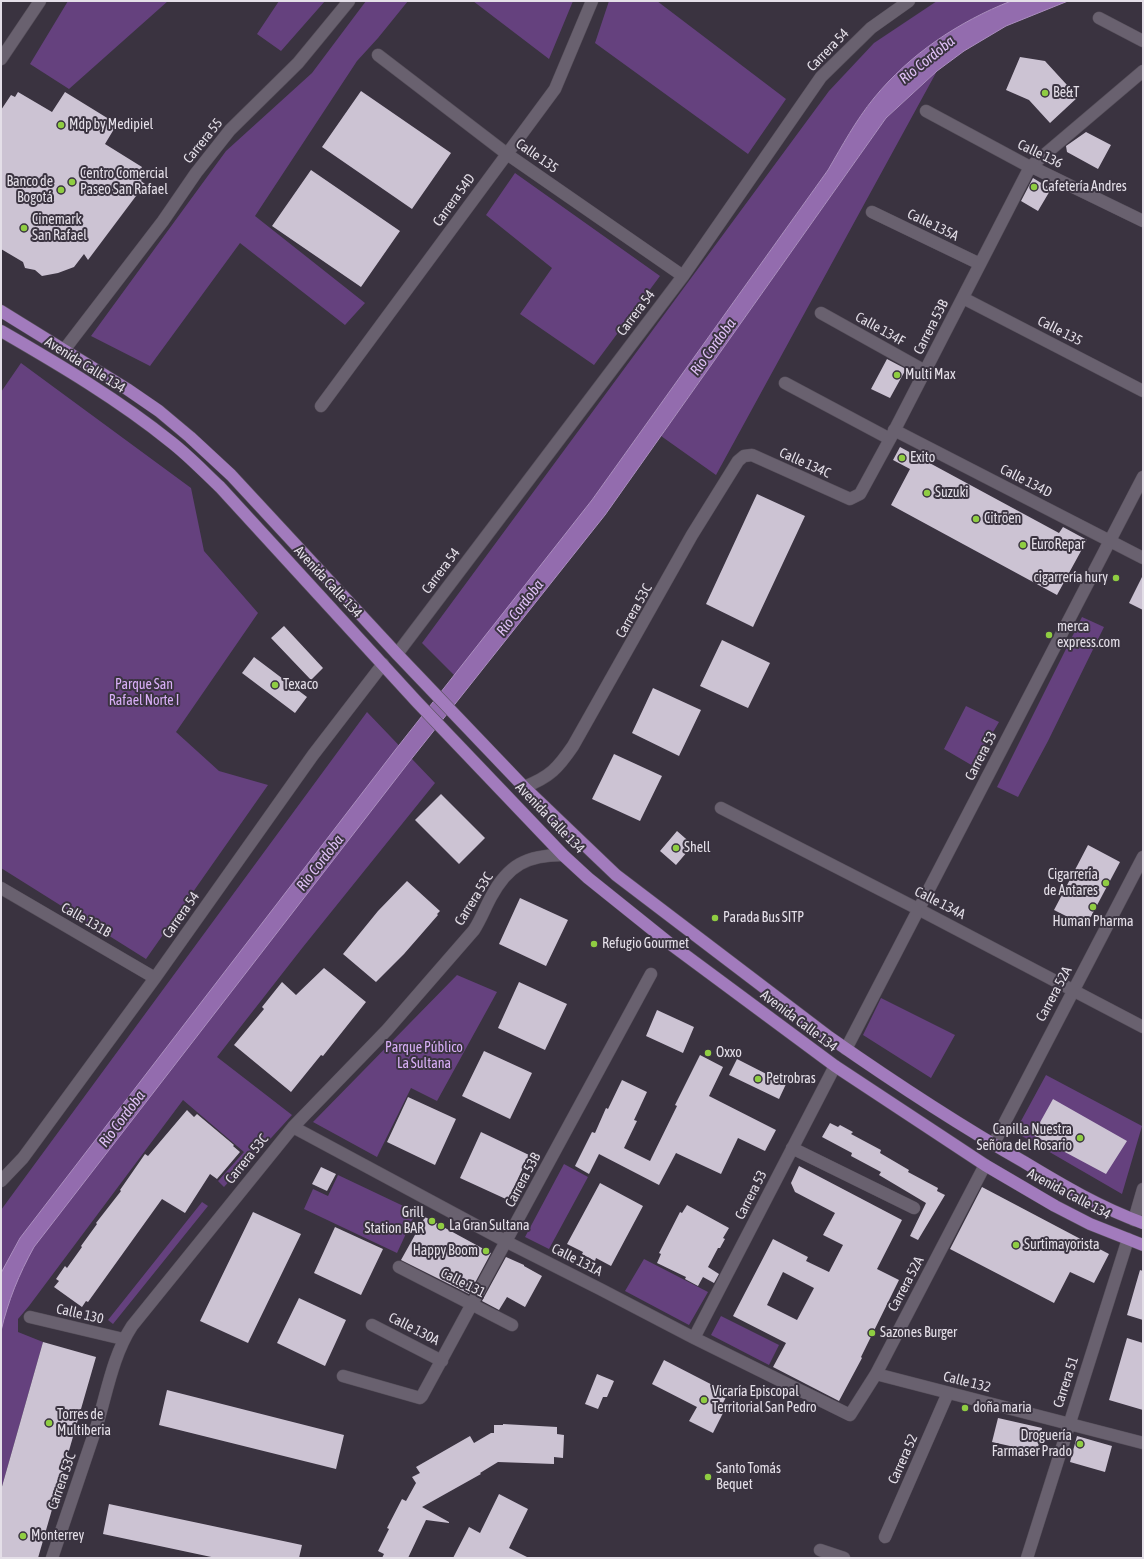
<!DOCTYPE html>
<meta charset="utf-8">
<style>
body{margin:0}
#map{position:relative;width:1144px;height:1559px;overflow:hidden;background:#3a3340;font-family:"Asap Condensed",sans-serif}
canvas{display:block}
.frame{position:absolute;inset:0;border:2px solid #e4dfe8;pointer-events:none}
</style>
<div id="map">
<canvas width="1144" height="1559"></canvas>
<div class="frame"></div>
</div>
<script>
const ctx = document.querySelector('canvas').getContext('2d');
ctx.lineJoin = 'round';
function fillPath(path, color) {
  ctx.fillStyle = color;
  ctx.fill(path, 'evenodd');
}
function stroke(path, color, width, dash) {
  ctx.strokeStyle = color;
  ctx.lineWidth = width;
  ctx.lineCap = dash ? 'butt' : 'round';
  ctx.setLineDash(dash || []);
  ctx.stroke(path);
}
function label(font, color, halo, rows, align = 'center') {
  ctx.font = font + ' "Asap Condensed",sans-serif';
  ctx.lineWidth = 4;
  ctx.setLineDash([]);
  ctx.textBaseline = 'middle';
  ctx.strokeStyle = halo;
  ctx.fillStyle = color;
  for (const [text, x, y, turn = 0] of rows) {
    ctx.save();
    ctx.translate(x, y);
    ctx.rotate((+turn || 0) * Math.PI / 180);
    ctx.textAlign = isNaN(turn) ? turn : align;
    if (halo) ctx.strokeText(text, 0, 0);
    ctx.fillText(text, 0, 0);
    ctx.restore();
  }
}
const green = new Path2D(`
 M 68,1 L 168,1 L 69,89 L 30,64 Z
 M 279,1 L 325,1 L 281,51 L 257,34 Z
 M 366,1 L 408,1 L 378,38 L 357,61 L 255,216 L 365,303 L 345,325 L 240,243 L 150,366 L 91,336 L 226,151 L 312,73 Z
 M 473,1 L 573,1 L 549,59 Z
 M 609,1 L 657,1 L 786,99 L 748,154 L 595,43 Z
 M 937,1 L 1011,1 C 958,22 910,54 874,98 C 856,120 842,146 828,170 L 592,500 L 455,676 L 422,643 L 829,91 L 874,43 Z
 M 937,71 L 716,475 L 661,436 L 886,118 Z
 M 515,173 L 660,276 L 594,365 L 520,314 L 552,268 L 486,215 Z
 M 21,363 L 191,488 L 204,551 L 258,613 L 176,732 L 219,771 L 268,785 L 146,959 L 1,868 L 1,392 Z
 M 1082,617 L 1104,627 L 1048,741 L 1018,797 L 997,787 Z
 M 966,706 L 999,722 L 973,766 L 944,749 Z
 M 367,712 L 435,783 L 303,947 L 217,1057 L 292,1115 L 252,1159 L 250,1158 L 224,1187 L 218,1181 L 244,1152 L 183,1100 L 29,1306 L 18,1319 L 18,1332 L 43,1342 L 1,1490 L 1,1210 Z
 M 457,975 L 497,992 L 437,1101 L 411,1088 L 377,1157 L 313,1122 Z
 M 881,998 L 955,1035 L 931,1078 L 863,1035 Z
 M 1046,1075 L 1142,1126 L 1122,1194 L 1015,1132 Z
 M 564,1164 L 588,1177 L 549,1249 L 525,1237 Z
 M 338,1175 L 416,1212 L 397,1253 L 304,1209 L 313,1189 L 328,1196 Z
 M 202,1202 L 208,1206 L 113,1324 L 108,1320 Z
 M 644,1259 L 708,1292 L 689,1325 L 625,1291 Z
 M 721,1316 L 779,1345 L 769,1365 L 711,1335 Z`);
const water = new Path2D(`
 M 1011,1 L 1068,1 L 1006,26 L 964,51 L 937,71 L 886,118 L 605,515 L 409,762 L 34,1247 C 19,1274 8,1301 1,1331 L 1,1273 L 20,1238 L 396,749 L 592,500 L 828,170 C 842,146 856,120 874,98 C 910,54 958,22 1011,1 Z`);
const building = new Path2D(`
 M 1020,57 L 1045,61 L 1078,97 L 1050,123 L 1029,100 L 1006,90 Z
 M 361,91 L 451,153 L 412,209 L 322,147 Z
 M 18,92 L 52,112 L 65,92 L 117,124 L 105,144 L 142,167 L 141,169 L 146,172 L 141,181 L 145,184 L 88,260 L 84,254 L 74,267 L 58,273 L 42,276 L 35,270 L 25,268 L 23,262 L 1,249 L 1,110 L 11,95 L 15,97 Z
 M 1086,132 L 1111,145 L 1098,169 L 1067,152 L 1066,146 Z
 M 311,170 L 400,231 L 361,287 L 272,226 Z
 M 1033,178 L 1051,189 L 1038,211 L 1021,201 Z
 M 887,359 L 906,369 L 890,398 L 871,389 Z
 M 900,447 L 1059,533 L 1063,527 L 1087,540 L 1057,595 L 891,505 L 910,469 L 893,460 Z
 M 757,494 L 805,516 L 753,627 L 706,604 Z
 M 1143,575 L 1143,610 L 1129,603 Z
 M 284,626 L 323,668 L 311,680 L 271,638 Z
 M 722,640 L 770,663 L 748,708 L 700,686 Z
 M 254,657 L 307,697 L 295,713 L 242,673 Z
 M 653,688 L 701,710 L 679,756 L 632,733 Z
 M 614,754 L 662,776 L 640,821 L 592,799 Z
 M 441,794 L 485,838 L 459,864 L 415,820 Z
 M 677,831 L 693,845 L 676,865 L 660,851 Z
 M 1088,845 L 1120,862 L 1086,926 L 1054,910 Z
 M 407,881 L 440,911 L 437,914 L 438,915 L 404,954 L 376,982 L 343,954 L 378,911 Z
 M 520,898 L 568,920 L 546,966 L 499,944 Z
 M 324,968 L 366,1002 L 323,1056 L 321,1055 L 291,1092 L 234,1045 L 264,1009 L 262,1007 L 282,982 L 296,995 Z
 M 519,982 L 567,1004 L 545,1050 L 498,1028 Z
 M 657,1010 L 694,1027 L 683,1053 L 646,1036 Z
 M 484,1051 L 532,1073 L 510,1119 L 462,1096 Z
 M 700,1055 L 723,1067 L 709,1096 L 776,1130 L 765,1151 L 738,1138 L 721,1174 L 676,1153 L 659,1185 L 599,1154 L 589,1174 L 575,1166 L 592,1132 L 595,1133 L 606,1108 L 608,1109 L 622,1080 L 647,1092 L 634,1120 L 637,1121 L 624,1148 L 650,1161 L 677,1106 L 675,1105 Z
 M 737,1059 L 786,1084 L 779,1099 L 729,1075 Z
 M 408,1097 L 456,1119 L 435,1165 L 387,1142 Z
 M 1053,1099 L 1127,1141 L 1106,1174 L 1033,1135 Z
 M 187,1110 L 194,1117 L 197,1114 L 234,1145 L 233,1146 L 240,1152 L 217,1179 L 210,1174 L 185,1213 L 162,1199 L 88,1302 L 86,1301 L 82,1307 L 54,1287 L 59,1281 L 56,1279 L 65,1266 L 67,1268 L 82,1247 L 81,1246 L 97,1224 L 96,1223 L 121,1191 L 120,1190 L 145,1154 L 148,1156 Z
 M 830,1123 L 838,1127 L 840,1125 L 853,1132 L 851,1134 L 881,1150 L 880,1153 L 909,1170 L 908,1172 L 938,1188 L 937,1191 L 945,1195 L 918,1240 L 910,1236 L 926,1203 L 879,1175 L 881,1172 L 851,1156 L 852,1153 L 822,1137 Z
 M 481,1132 L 529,1155 L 508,1200 L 460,1178 Z
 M 799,1166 L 902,1220 L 877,1269 L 899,1280 L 861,1357 L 862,1358 L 839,1401 L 773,1367 L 786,1343 L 733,1316 L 773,1239 L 808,1257 L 806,1261 L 829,1272 L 843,1245 L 823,1235 L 835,1213 L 795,1192 L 791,1183 ZM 783,1272 L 814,1288 L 797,1320 L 767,1305 Z
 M 321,1167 L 336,1174 L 327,1191 L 312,1184 Z
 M 600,1183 L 643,1206 L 611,1266 L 596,1258 L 595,1261 L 582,1254 L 583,1252 L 567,1244 Z
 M 982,1187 L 1109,1254 L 1094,1283 L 1070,1272 L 1054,1303 L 950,1249 Z
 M 687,1205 L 729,1228 L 723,1238 L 725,1239 L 720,1248 L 718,1248 L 708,1267 L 719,1274 L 714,1283 L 703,1277 L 698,1286 L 685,1279 L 686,1277 L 657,1263 L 661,1254 L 659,1253 L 680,1212 L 682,1213 Z
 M 253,1212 L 301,1234 L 248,1343 L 200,1321 Z
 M 425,1217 L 491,1253 L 469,1294 L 401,1260 Z
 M 335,1227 L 383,1249 L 361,1295 L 314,1273 Z
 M 506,1257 L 524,1265 L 524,1266 L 542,1276 L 525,1307 L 507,1297 L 499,1310 L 482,1301 Z
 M 1140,1270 L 1143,1271 L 1143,1320 L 1127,1315 Z
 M 299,1298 L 346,1320 L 325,1366 L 277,1343 Z
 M 1127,1338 L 1143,1343 L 1143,1410 L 1109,1400 Z
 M 43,1342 L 96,1357 L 38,1558 L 1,1558 L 1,1490 Z
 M 664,1360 L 728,1393 L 720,1409 L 724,1411 L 713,1433 L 689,1421 L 697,1407 L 652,1384 Z
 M 597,1374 L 614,1381 L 607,1397 L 603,1397 L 598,1409 L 585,1404 Z
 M 167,1390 L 344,1435 L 336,1469 L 159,1425 Z
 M 998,1418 L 1042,1428 L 1037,1452 L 992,1442 Z
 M 503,1424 L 557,1427 L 557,1434 L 564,1435 L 563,1458 L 554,1457 L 554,1464 L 498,1462 L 480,1473 L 481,1474 L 422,1507 L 449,1522 L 449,1523 L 426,1520 L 408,1558 L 382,1558 L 384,1554 L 378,1551 L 389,1529 L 387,1528 L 402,1499 L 406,1501 L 416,1483 L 412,1477 L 420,1473 L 416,1467 L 470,1436 L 474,1443 L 491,1433 L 494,1433 L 494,1425 L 503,1425 Z
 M 1077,1436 L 1112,1446 L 1105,1472 L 1070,1462 Z
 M 499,1494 L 528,1509 L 509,1548 L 529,1558 L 453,1558 L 469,1527 L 480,1533 Z
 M 109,1504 L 302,1545 L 299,1558 L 216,1558 L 103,1534 Z`);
const minor = new Path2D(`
 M 1099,18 L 1143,41
 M 378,55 L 507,154 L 683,276
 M 1,59 L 40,1
 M 926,111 L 1030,167 L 1034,168 L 1143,221
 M 872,212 L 980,264
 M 963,298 L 1143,391
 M 821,313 L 925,371
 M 64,350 L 163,221 L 196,173 L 230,130 L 298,63 L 349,1
 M 785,383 L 890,439
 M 321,406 L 555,89 L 592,1
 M 894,430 L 1143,558
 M 397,654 L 683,276 L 821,77 L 871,28 L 909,1
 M 524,787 C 550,777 558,768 573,746 L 692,535 L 738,461 L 744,456 L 752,455 L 850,499 L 860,494 L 890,439 L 1030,167 L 1143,71
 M 721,808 L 918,909 L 1143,1027
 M 1,888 L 155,978
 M 846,1049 L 1143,477
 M 293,1127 L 507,1242 L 600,1289 L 694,1338 L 850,1415 L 876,1374 L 985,1165
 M 993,1145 L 1143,857
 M 792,1148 L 914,1208
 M 1,1181 L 23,1158 L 155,978 L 313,755 L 383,664
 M 1134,1220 L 1143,1189
 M 399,1267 L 512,1325
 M 30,1317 L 123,1339
 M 372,1325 L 442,1361
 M 694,1338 L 835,1066
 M 876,1374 L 1143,1443
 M 343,1376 L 420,1398 L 422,1396 L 651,974
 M 885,1537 L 948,1393
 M 820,1550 L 844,1558
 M 52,1558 C 67,1514 82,1470 97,1425 C 107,1392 113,1355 132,1326 L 293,1127 L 387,1030 L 474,930 C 481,919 485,908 491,897 C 508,865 527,855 563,855
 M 1027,1558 L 1128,1239`);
const major = new Path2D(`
 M 1,311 L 127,389 L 159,411 L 190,437 L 231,475 L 397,654 L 524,787 L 594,854 L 616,875 L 829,1037 C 892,1081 957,1124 1024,1162 C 1062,1185 1101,1208 1143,1223
 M 1,331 C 60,365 119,400 171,442 C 189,456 204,472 220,487 L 417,702 L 563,855 L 588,878 L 669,943 L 835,1066 L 985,1165 L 1055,1206 L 1090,1224 L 1143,1245`);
const markers = [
 [1045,93,4,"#8fcd42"],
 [61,125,4,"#8fcd42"],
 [72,182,4,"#8fcd42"],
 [1034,187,4,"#8fcd42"],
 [61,190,4,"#8fcd42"],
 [24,228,4,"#8fcd42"],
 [897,375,4,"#8fcd42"],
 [902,458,4,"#8fcd42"],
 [927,493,4,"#8fcd42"],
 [976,519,4,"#8fcd42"],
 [1023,545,4,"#8fcd42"],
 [1116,578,4,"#8fcd42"],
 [1049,635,4,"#8fcd42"],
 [275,685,4,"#8fcd42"],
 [676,848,4,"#8fcd42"],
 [1106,883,4,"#8fcd42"],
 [1093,907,4,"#8fcd42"],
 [715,918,4,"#8fcd42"],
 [594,944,4,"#8fcd42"],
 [708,1053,4,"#8fcd42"],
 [758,1079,4,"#8fcd42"],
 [1080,1138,4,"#8fcd42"],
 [432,1221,4,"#8fcd42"],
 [441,1226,4,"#8fcd42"],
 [1016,1245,4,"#8fcd42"],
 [486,1251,4,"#8fcd42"],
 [872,1333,4,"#8fcd42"],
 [704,1400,4,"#8fcd42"],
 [965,1408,4,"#8fcd42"],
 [49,1423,4,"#8fcd42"],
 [1080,1444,4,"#8fcd42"],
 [708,1477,4,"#8fcd42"],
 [23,1536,4,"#8fcd42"]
];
const streetNames = [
 ["Carrera 54",828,50,-46],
 ["Carrera 55",203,141,-51],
 ["Calle 136",1040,154,26],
 ["Calle 135",537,156,35],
 ["Carrera 54D",454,200,-54],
 ["Calle 135A",933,225,26],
 ["Carrera 54",636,313,-53],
 ["Carrera 53B",931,327,-63],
 ["Calle 134F",880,329,29],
 ["Calle 135",1060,331,27],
 ["Avenida Calle 134",85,365,32],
 ["Calle 134C",805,463,24],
 ["Calle 134D",1026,481,27],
 ["Carrera 54",441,571,-53],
 ["Avenida Calle 134",328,582,47],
 ["Carrera 53C",634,611,-61],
 ["Carrera 53",981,756,-63],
 ["Avenida Calle 134",550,818,46],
 ["Carrera 53C",474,899,-58],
 ["Calle 134A",940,903,27],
 ["Carrera 54",181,915,-55],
 ["Calle 131B",86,920,30],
 ["Carrera 52A",1054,994,-62],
 ["Avenida Calle 134",799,1021,37],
 ["Carrera 53C",247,1159,-51],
 ["Carrera 53B",523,1180,-62],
 ["Avenida Calle 134",1069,1194,28],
 ["Carrera 53",751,1195,-63],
 ["Calle 131A",577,1260,27],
 ["Calle 131",463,1283,27],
 ["Carrera 52A",906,1284,-62],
 ["Calle 130",80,1314,13],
 ["Calle 130A",414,1329,27],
 ["Calle 132",967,1382,14],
 ["Carrera 51",1066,1382,-72],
 ["Carrera 52",903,1459,-66],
 ["Carrera 53C",62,1481,-71]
];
const poiNames = [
 ["Be&T",1053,93],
 ["Mdp by Medipiel",69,125],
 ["Centro Comercial",80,174],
 ["Paseo San Rafael",80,190],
 ["Banco de",53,182,"right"],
 ["Bogotá",53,198,"right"],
 ["Cafetería Andres",1042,187],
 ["Cinemark",32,220],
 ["San Rafael",32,236],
 ["Multi Max",905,375],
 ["Exito",910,458],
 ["Suzuki",935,493],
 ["Citröen",984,519],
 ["EuroRepar",1031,545],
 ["cigarrería hury",1108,578,"right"],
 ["merca",1057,627],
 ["express.com",1057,643],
 ["Texaco",283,685],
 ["Shell",684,848],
 ["Cigarrería",1098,875,"right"],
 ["de Antares",1098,891,"right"],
 ["Parada Bus SITP",723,918],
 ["Human Pharma",1093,922,"center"],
 ["Refugio Gourmet",602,944],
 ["Oxxo",716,1053],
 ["Petrobras",766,1079],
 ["Capilla Nuestra",1072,1130,"right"],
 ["Señora del Rosario",1072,1146,"right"],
 ["Grill",424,1213,"right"],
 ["Station BAR",424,1229,"right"],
 ["La Gran Sultana",449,1226],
 ["Surtimayorista",1024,1245],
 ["Happy Boom",478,1251,"right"],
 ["Sazones Burger",880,1333],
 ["Vicaría Episcopal",712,1392],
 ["Territorial San Pedro",712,1408],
 ["doña maria",973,1408],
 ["Torres de",57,1415],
 ["Multiberia",57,1431],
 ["Droguería",1072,1436,"right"],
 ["Farmaser Prado",1072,1452,"right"],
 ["Santo Tomás",716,1469],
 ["Bequet",716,1485],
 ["Monterrey",31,1536]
];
const parkNames = [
 ["Parque San",144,685],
 ["Rafael Norte I",144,701],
 ["Parque Público",424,1048],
 ["La Sultana",424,1064]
];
const waterNames = [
 ["Rio Cordoba",927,60,-39],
 ["Rio Cordoba",713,347,-54],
 ["Rio Cordoba",520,608,-52],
 ["Rio Cordoba",320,863,-52],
 ["Rio Cordoba",122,1119,-53]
];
fillPath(green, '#65417e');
fillPath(water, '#936cae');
stroke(water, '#ab8ebf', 1);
fillPath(building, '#ccc3d3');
stroke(minor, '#58515c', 13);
stroke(major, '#58515c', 13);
stroke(minor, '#69616f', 12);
stroke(major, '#a27bbd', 12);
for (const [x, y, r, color] of markers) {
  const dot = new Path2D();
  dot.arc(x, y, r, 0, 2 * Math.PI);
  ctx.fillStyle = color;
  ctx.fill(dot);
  stroke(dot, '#3a3340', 1.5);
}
label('14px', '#e4dfe8', '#3a3340', streetNames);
label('14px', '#e4dfe8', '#3a3340', poiNames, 'left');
label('14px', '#d9aff7', '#3a3340', parkNames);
label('italic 15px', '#e0c1f7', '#3a3340', waterNames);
</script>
